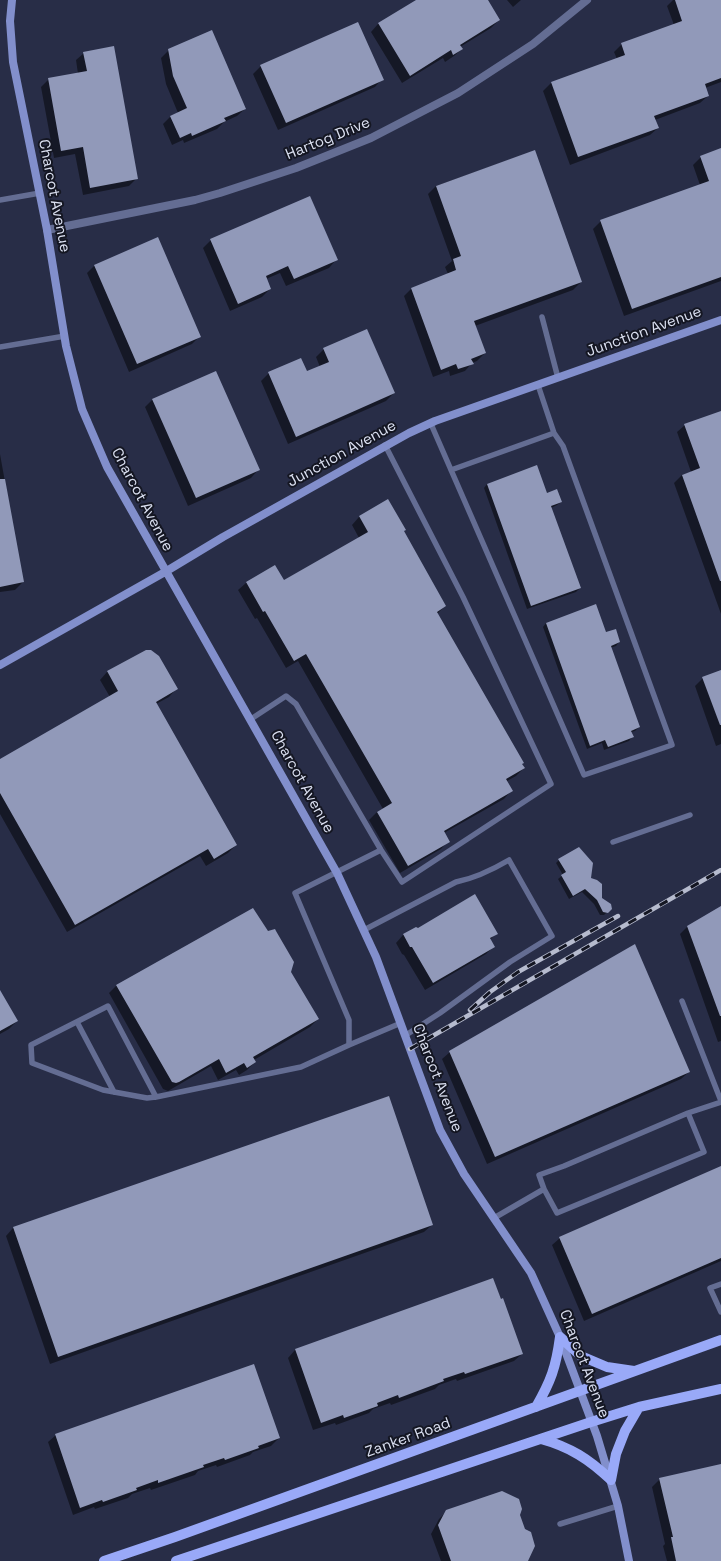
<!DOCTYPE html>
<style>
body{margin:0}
canvas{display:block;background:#282d47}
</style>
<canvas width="721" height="1561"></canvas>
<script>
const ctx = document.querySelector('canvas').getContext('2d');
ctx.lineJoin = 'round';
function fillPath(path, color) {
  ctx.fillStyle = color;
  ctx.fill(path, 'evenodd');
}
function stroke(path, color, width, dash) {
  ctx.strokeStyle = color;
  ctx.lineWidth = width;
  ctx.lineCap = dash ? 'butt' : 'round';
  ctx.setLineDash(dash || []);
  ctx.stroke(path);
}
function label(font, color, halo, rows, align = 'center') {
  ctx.font = font + ' "Space Grotesk",sans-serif';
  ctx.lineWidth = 4;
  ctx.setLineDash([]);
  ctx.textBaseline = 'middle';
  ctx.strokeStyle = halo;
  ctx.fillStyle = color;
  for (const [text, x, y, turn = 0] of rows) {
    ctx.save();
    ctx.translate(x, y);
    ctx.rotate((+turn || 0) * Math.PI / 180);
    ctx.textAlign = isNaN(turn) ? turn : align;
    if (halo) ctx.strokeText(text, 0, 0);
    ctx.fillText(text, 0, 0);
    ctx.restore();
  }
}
const shadow = new Path2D(`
 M 418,0 L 487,0 L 499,20 L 491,28 L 460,47 L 462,49 L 454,56 L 445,62 L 443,58 L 402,83 L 371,32 L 378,24 Z
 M 507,0 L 521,0 L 513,7 Z
 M 673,0 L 721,0 L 721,82 L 705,88 L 708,96 L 700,103 L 655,120 L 658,128 L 650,135 L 570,165 L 543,91 L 551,83 L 617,59 L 614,52 L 622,44 L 674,25 L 667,6 Z
 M 169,50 L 245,109 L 237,116 L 224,122 L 217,129 L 184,143 L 183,140 L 172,145 L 163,124 L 171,116 L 178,113 L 166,84 L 161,58 Z
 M 84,53 L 137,178 L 129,186 L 83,195 L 75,154 L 54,158 L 41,87 L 49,79 L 78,74 L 76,60 Z
 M 261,66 L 382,79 L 375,87 L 278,130 L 253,74 Z
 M 721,150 L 721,281 L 624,316 L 593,229 L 601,221 L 700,185 L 693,165 L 701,157 Z
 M 534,151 L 581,282 L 573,290 L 475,326 L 485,353 L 477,361 L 472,363 L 465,371 L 450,376 L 449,371 L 433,377 L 404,296 L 412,288 L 448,274 L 445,267 L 452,261 L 428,194 L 436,186 Z
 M 211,240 L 336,260 L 329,268 L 286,286 L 280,273 L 266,279 L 270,289 L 262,297 L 230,311 L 203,248 Z
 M 95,265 L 200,336 L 192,344 L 129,372 L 87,273 Z
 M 324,349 L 394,393 L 386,401 L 288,444 L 261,381 L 269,373 L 306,373 L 320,367 L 316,357 Z
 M 153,399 L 258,470 L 251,478 L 188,506 L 145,407 Z
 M 721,412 L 721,614 L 674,483 L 682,475 L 691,472 L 677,432 L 685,425 Z
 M 0,454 L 23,582 L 15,590 L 0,592 Z
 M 487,484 L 546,494 L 561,502 L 557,505 L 551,508 L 580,588 L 576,592 L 527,609 L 484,488 Z
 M 388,500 L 403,532 L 445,606 L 437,614 L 524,768 L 516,776 L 507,781 L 511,791 L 504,799 L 444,833 L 448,841 L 441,849 L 400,873 L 369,820 L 377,812 L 383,809 L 298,661 L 286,668 L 257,618 L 255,619 L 238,590 L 246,583 L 275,566 L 283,581 L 359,538 L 352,525 L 359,517 Z
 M 546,623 L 605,633 L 619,642 L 616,646 L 610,648 L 639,727 L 635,731 L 631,732 L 632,737 L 629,741 L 604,750 L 602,743 L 587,749 L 543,627 Z
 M 146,651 L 176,689 L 169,697 L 156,704 L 236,845 L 228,853 L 206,866 L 200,856 L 67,932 L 0,814 L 0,760 L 110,697 L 100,680 L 107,672 Z
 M 721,671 L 721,744 L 716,746 L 695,686 L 703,678 Z
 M 559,860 L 590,879 L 601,898 L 610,909 L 604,915 L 600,915 L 594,904 L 582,892 L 569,899 L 558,879 L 563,875 L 556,863 Z
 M 721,907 L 721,1041 L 718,1042 L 680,934 L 688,926 Z
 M 416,928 L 496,933 L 490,940 L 494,946 L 486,954 L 425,990 L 404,955 L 402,954 L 396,943 L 403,935 Z
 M 290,972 L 318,1019 L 310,1027 L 254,1060 L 255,1062 L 247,1070 L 239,1075 L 236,1070 L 218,1080 L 211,1066 L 168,1091 L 163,1089 L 109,993 L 117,985 Z
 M 0,992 L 17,1021 L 9,1029 L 0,1034 Z
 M 450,1052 L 689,1072 L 681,1079 L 487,1164 L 442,1059 Z
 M 388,1097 L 432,1225 L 424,1232 L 50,1364 L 6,1236 L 13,1228 Z
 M 721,1167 L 721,1261 L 584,1321 L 552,1245 L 560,1238 Z
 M 493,1279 L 522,1354 L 514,1361 L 457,1381 L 456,1379 L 439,1385 L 435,1389 L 391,1405 L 390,1403 L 373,1409 L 369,1413 L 336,1425 L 335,1423 L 313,1430 L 288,1358 L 295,1350 Z
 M 56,1435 L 279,1438 L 271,1446 L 253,1452 L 250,1455 L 217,1467 L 216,1465 L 198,1471 L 195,1475 L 151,1490 L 150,1488 L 132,1494 L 128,1498 L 95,1509 L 94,1507 L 73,1515 L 48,1442 Z
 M 721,1465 L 721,1561 L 667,1561 L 663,1546 L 665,1544 L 652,1487 L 660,1479 Z
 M 447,1511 L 518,1515 L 524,1530 L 527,1561 L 441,1561 L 431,1534 L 439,1519 Z`);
const building = new Path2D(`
 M 416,0 L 488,0 L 500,20 L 460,45 L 463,49 L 453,55 L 451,50 L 410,76 L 378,23 Z
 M 675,0 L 721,0 L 721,78 L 705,84 L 709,96 L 654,116 L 659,128 L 578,157 L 551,82 L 625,55 L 621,43 L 682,21 Z
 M 358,22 L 384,80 L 286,123 L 260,65 Z
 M 212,30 L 246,109 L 224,118 L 226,121 L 192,136 L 191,133 L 180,138 L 170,116 L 187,108 L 173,76 L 168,49 Z
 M 114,46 L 138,179 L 90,188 L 83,147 L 61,151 L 48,78 L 87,71 L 83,52 Z
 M 721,148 L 721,277 L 632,309 L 600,220 L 709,181 L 700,156 Z
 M 535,150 L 582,282 L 474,321 L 486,353 L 471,359 L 474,364 L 458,369 L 456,364 L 441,370 L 411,288 L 456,270 L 453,259 L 461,256 L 436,186 Z
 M 310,196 L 338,260 L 294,279 L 288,266 L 266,276 L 271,289 L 238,304 L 210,239 Z
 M 158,237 L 201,337 L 137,364 L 94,265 Z
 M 367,329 L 395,393 L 296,437 L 268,372 L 301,358 L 307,371 L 329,362 L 323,348 Z
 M 216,371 L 260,470 L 196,498 L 152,399 Z
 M 721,411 L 721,581 L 720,581 L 682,475 L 700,468 L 684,424 Z
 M 537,465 L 547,493 L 557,489 L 562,502 L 551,506 L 581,588 L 531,606 L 487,484 Z
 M 0,479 L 5,479 L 24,582 L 0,587 Z
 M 388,499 L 406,530 L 404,531 L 446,606 L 437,612 L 524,763 L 522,764 L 525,768 L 506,779 L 513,791 L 444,831 L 450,842 L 408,866 L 377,812 L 392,803 L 306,654 L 294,661 L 265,611 L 263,612 L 246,582 L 275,565 L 284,580 L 368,532 L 359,516 Z
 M 596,604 L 606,632 L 616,629 L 620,642 L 611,646 L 640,727 L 631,731 L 634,737 L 608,747 L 605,740 L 590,746 L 546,623 Z
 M 146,650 L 151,650 L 159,656 L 178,689 L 156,702 L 237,845 L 214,859 L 208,849 L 75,925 L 0,793 L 0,759 L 118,691 L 107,671 Z
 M 721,670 L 721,725 L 720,725 L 702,677 Z
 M 579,847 L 593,863 L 591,878 L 597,880 L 602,884 L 602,898 L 611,904 L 612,909 L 608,913 L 603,912 L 597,900 L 585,889 L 573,896 L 561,875 L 566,872 L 558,859 Z
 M 475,894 L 498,934 L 490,938 L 495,947 L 433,983 L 412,947 L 410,947 L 403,934 L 416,927 L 418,928 Z
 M 721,906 L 721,1016 L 720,1016 L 687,926 Z
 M 253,908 L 268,931 L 275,929 L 276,931 L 294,962 L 291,972 L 319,1019 L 253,1057 L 256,1062 L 247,1068 L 244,1063 L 226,1073 L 219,1059 L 179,1082 L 176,1083 L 172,1082 L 116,985 Z
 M 635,944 L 690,1072 L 495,1157 L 449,1051 Z
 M 0,990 L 18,1021 L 0,1031 Z
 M 389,1096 L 433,1225 L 58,1357 L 13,1227 Z
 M 721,1166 L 721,1258 L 592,1314 L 559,1237 Z
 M 493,1278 L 501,1299 L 503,1298 L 523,1354 L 465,1374 L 464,1372 L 443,1379 L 444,1381 L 399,1398 L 398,1395 L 377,1403 L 378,1406 L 344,1418 L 343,1415 L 321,1423 L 295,1349 Z
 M 254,1364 L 280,1438 L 258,1446 L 259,1448 L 225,1460 L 224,1458 L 203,1465 L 204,1467 L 158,1483 L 158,1480 L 136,1488 L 137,1490 L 103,1502 L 102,1500 L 80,1508 L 55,1434 Z
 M 721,1464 L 721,1561 L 676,1561 L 671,1537 L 673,1537 L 659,1478 Z
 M 502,1491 L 519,1499 L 522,1509 L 520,1515 L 525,1529 L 531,1532 L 535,1546 L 528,1561 L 451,1561 L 438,1525 L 446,1510 Z`);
const lane = new Path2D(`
 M 0,200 L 40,193
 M 542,317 L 558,378
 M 0,347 L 65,336
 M 431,424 L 584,775 L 672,745 L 563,446 L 554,433 L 538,385
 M 451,470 L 554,433
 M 251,719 L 286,696 L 296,704 L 381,850 L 402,882 L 551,784 L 463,597 L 385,445
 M 613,842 L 690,815
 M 364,930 L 456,882 C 476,878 492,870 509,860 L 552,936 L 510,962 L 440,1013 L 406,1035
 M 682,1001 L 721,1101
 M 77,1022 L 114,1092
 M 349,1045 L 401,1023
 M 156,1097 L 108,1006 L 31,1045 L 32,1063 L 103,1090 L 147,1098 L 156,1097 L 301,1067 L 349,1045 L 349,1020 L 295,893 L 381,850
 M 544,1189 L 539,1175 L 564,1166 L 688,1113
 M 494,1218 L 544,1189 L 557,1213 L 704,1152 L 688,1113 L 721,1102
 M 721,1284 L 710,1288 L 721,1312
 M 560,1524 L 618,1506`);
const street = new Path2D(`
 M 47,230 L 195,200 L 220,193 L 296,168 L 371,138 L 458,93 L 533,44 L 587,0`);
const secondary = new Path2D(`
 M 12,0 L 10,21 L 13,62 L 47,230 L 66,346 L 82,409 L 107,467 L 337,873 L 376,957 L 440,1130 L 464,1174 L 531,1273 L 560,1337 L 597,1436 L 618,1506 L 629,1561
 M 0,665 L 165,572 L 223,537 L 409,433 L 435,421 L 721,320`);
const primary = new Path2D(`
 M 560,1337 L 581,1356 L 607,1367 L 634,1371
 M 536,1407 C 551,1381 556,1367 560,1337
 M 541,1439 C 570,1447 589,1459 611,1480
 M 611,1480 L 616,1454 L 625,1431 L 639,1407
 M 104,1561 L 175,1537 L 721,1340
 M 176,1561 L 591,1422 L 639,1407 L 721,1389`);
const rail = new Path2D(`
 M 470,1010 L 490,992 L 518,972 L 618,916
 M 410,1049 L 721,870`);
const streetNames = [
 ["Hartog Drive",328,139,-22],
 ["Charcot Avenue",54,196,79],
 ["Junction Avenue",644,332,-20],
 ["Junction Avenue",342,454,-29],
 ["Charcot Avenue",142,500,62],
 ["Charcot Avenue",302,782,61],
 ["Charcot Avenue",437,1078,69],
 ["Charcot Avenue",584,1364,69],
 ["Zanker Road",408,1438,-20]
];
fillPath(shadow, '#0007');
fillPath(building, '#9199b9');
stroke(lane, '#646d93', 5.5);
stroke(street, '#646d93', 8);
stroke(secondary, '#828fcc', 8);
stroke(primary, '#99a9f8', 10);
stroke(rail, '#b6bbce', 4.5);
stroke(rail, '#141622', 3, [9]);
label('15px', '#dbe0f1', '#141622', streetNames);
</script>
